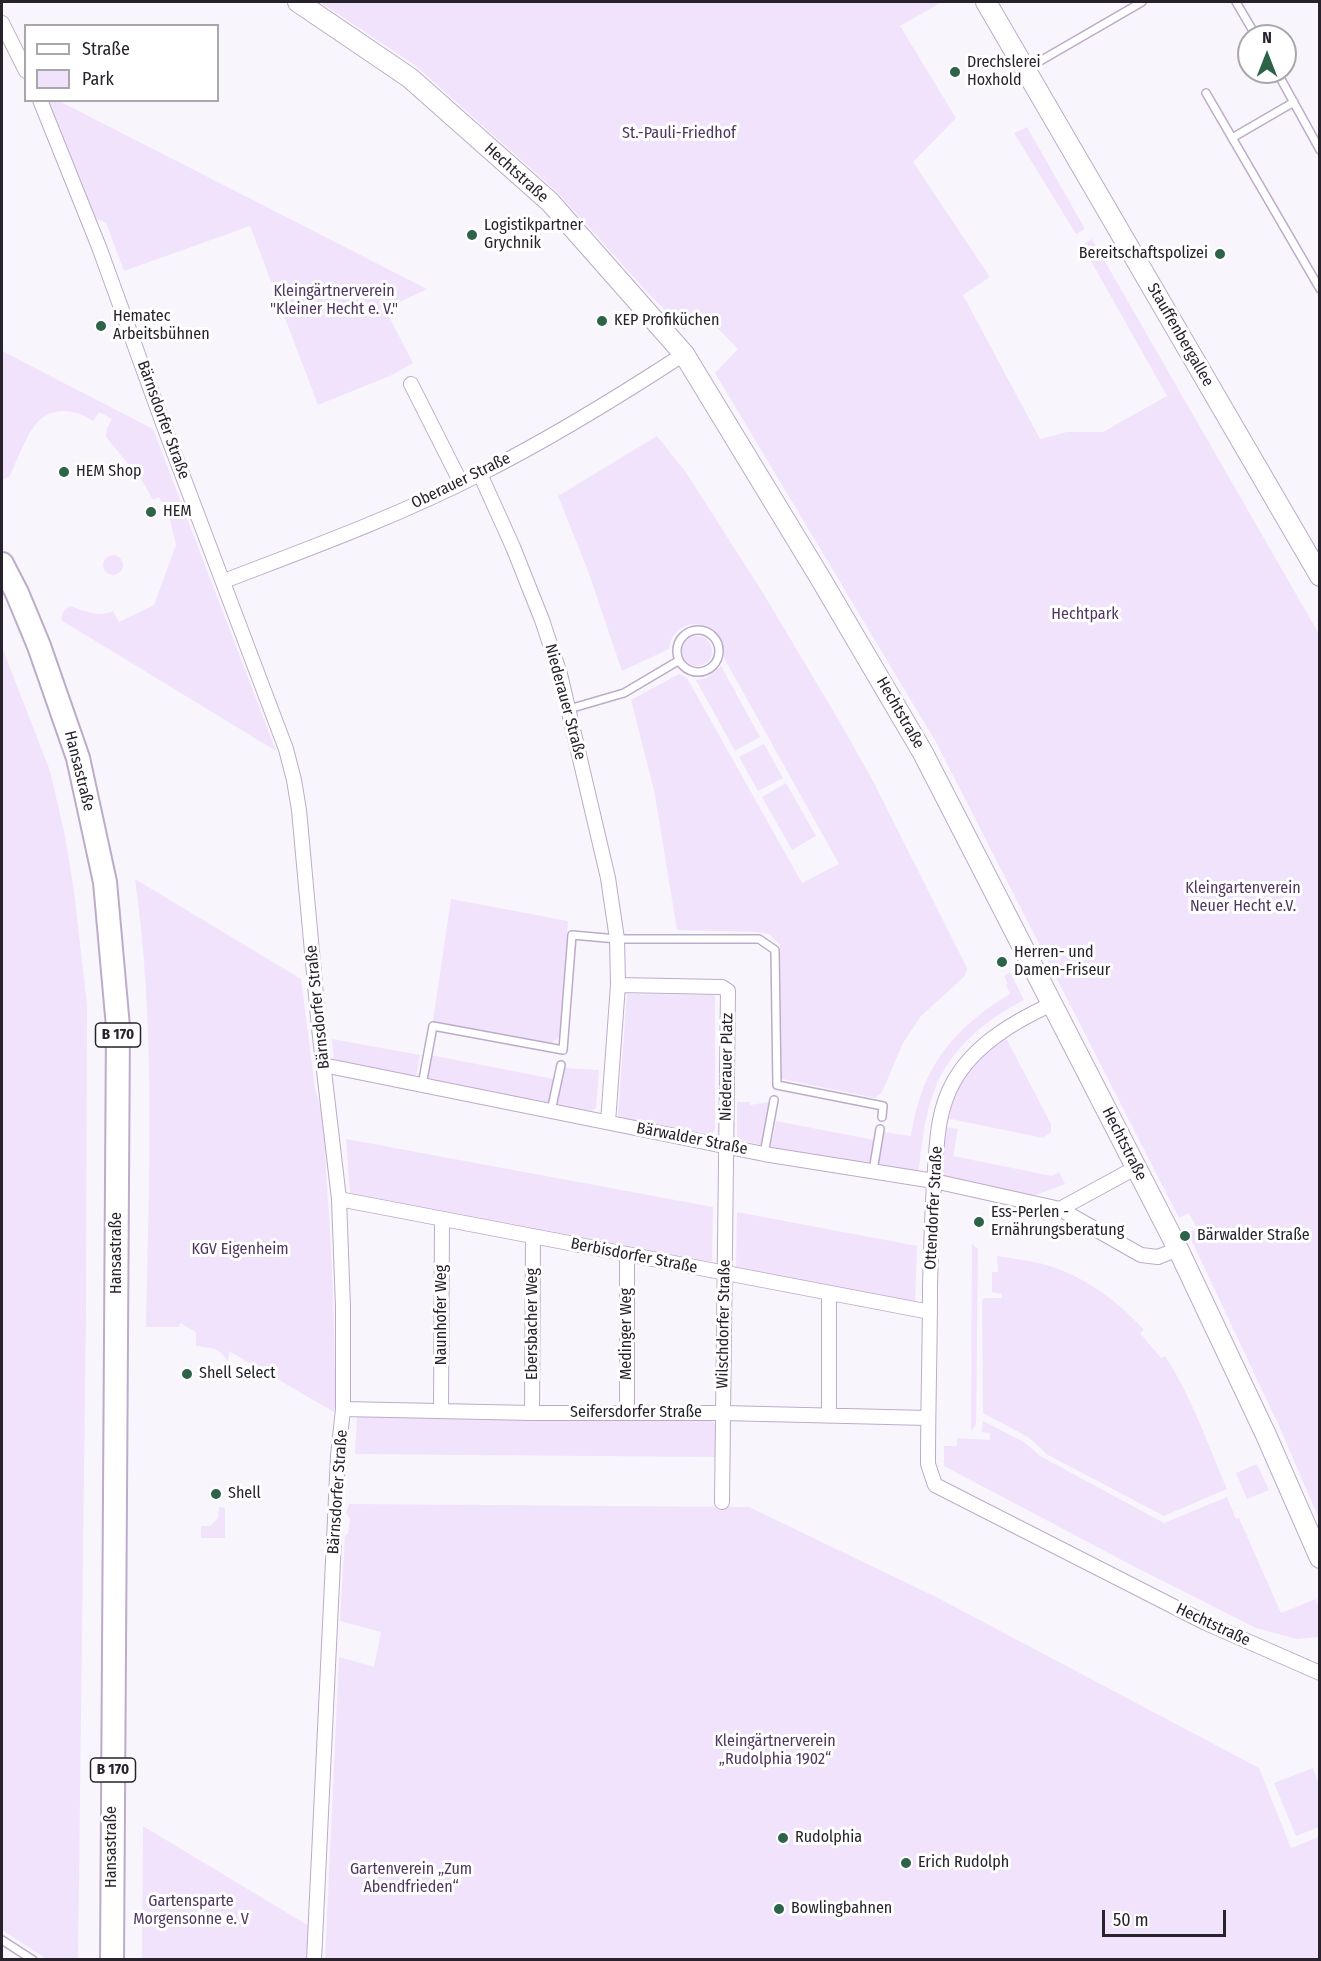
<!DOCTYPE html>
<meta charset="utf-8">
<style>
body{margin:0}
#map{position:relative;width:1321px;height:1961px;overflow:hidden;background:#f9f5fc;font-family:"Fira Sans Condensed",sans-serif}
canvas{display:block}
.frame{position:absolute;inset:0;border:3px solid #28222d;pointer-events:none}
.legend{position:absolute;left:24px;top:24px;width:195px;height:78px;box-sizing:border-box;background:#fff;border:2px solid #a9a7ab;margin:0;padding:8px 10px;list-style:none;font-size:18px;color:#28222d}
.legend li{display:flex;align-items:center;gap:12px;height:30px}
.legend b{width:30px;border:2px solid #a9a7ab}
.north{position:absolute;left:1237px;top:24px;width:60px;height:60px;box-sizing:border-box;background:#fff;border:2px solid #a9a7ab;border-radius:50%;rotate:0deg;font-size:16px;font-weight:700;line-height:24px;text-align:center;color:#28222d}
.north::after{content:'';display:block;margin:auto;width:21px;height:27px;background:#2c6349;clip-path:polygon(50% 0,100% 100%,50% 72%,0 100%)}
.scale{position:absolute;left:1102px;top:1910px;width:124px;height:27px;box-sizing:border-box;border:3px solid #28222d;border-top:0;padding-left:8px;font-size:18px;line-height:21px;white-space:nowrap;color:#28222d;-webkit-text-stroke:4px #fff;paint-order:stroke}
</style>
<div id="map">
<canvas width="1321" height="1961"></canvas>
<div class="frame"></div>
<ul class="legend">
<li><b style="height:8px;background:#fff"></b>Straße</li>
<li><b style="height:16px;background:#f1e3fb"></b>Park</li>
</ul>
<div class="north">N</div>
<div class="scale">50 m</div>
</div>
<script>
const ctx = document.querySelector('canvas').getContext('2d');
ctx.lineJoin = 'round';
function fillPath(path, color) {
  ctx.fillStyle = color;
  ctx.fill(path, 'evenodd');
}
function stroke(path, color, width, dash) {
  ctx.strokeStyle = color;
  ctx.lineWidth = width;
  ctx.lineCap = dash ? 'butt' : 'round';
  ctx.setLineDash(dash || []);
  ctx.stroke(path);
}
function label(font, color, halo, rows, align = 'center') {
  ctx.font = font + ' "Fira Sans Condensed",sans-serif';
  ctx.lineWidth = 6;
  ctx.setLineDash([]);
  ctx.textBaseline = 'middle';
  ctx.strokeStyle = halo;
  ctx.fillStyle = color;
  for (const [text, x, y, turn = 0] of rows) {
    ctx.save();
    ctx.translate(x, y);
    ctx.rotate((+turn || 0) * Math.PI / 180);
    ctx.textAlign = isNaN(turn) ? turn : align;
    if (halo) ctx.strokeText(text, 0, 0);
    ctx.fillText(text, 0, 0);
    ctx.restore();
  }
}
const green = new Path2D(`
 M 320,2 L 942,2 L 900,26 L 956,118 L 913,162 L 990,277 L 963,295 L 1040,439 L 1067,432 L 1103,432 L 1167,396 L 1082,245 L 1092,239 L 1319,634 L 1319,1519 L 1280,1428 L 1188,1233 L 1197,1228 L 1189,1213 L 1179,1218 L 937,744 L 715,373 L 738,349 L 703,313 L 684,330 L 650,295 L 557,192 L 416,66 Z
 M 48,101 L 59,101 L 427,289 L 385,309 L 413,363 L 392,375 L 318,405 L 250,226 L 124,271 L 106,223 L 93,217 Z
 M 1027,127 L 1085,229 L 1076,234 L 1014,133 Z
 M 2,351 L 153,429 L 276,751 L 61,620 L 63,612 L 70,606 C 85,611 98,618 113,611 L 119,622 L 154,605 L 176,545 L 170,520 L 159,497 L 153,500 L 143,482 L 106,437 L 107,428 L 112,419 L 99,412 L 93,421 C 74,408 50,406 35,425 C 26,437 16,462 10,476 L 2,480 Z
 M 657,436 L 685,471 L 763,593 L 838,719 L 873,781 L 967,968 L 965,976 L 921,1016 L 903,1043 L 882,1092 L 875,1098 L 782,1079 L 780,945 L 769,934 L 757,932 L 677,930 L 654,790 L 631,700 L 679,674 L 687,678 L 802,883 L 839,864 L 724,658 C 725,618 674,612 669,649 L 622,671 L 588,571 L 558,496 Z
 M103 565a10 10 0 1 1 20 0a10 10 0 1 1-20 0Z
 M682 651a15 15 0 1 1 30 0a15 15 0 1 1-30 0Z
 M 2,647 L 50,771 L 65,836 L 74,891 L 87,1005 L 86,1310 L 78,1959 L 47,1959 L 2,1930 Z
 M 721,666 L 760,737 L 735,751 L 696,680 L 707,678 Z
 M 764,744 L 783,778 L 758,791 L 739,757 Z
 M 786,783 L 816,836 L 792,850 L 762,797 Z
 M 135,879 L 301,979 L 315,1089 C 326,1121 325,1155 327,1188 C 333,1260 334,1331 336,1403 L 334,1412 L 229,1351 L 228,1362 C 219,1347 213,1348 196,1346 L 196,1332 L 180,1323 L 179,1327 L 146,1327 C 149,1178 156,1027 135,879 Z
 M 451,899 L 568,921 L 560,1036 L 551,1044 L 433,1021 Z
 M 1010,972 L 1024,1000 C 985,1020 950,1049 934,1091 C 924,1117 922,1146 918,1174 L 877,1166 L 883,1132 L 911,1136 C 921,1068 952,1029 1010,994 L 1006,985 L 1008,984 L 1004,976 Z
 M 627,994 L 715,995 L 715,1127 L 713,1133 L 707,1134 L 622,1119 L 618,1115 Z
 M 1005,1036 L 1051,1124 L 1051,1132 L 1043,1138 L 946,1118 C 961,1077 971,1064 1005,1036 Z
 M 332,1039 L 420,1055 L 416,1077 L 334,1061 Z
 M 430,1055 L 554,1079 L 549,1104 L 427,1080 Z
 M 564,1068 L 599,1070 L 596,1108 L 592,1111 L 557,1106 Z
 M 737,1102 L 750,1102 L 750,1105 L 769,1102 L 761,1145 L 737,1139 Z
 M 776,1121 L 874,1140 L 869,1166 L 771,1148 Z
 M 945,1127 L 958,1129 L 953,1156 L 1052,1176 L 1059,1172 L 1065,1184 L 1031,1197 L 949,1180 L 944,1176 L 943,1171 Z
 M 346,1139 L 713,1207 L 712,1262 L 350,1193 Z
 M 737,1212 L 917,1246 L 915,1303 L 736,1268 Z
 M 972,1244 L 978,1249 L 976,1425 L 971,1431 Z
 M 997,1256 C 1011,1258 1025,1260 1039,1263 C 1080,1273 1116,1299 1144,1330 L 1140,1333 L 1161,1358 L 1165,1356 C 1192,1397 1208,1445 1227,1489 L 1164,1516 L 1048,1455 L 1028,1437 L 983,1413 L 982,1300 L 985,1298 L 1002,1298 L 1002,1294 L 992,1292 L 992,1272 L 998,1272 Z
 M 357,1417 L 710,1419 L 715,1424 L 715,1457 L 355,1454 Z
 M 983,1421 L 1024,1442 L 1040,1456 L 1164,1523 L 1227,1497 L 1236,1519 L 1239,1518 L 1281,1613 L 1316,1599 L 1319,1609 L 1319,1637 L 1297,1639 L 1256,1628 L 1137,1568 L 944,1466 L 944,1446 L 957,1446 L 957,1438 L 990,1440 L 990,1433 L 982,1432 Z
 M 1257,1464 L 1269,1490 L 1247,1499 L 1236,1473 Z
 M 349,1504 L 749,1507 L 938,1598 L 1259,1768 L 1291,1848 L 1319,1837 L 1319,1959 L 325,1960 L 339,1657 L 374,1667 L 381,1632 L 340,1621 L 345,1536 L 348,1534 L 350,1519 L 346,1513 Z
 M 219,1507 L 225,1508 L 225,1538 L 201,1538 L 201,1526 L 210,1526 L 218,1518 Z
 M 1313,1768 L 1319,1785 L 1319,1827 L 1296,1836 L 1274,1783 Z
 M 143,1826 L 309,1926 L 307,1959 L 142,1960 Z`);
const lane = new Path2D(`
 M 1236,2 L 1256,36
 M 1028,68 L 1142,2
 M 1277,72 L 1320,150
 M 1206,93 L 1320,289
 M 1232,138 L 1294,102
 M677 651a21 21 0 1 1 42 0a21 21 0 1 1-42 0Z
 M 569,709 L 624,693 L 678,661
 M 422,1085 L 433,1026 L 563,1050 L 572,935 L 617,939 L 759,939 L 775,950 L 777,1085 L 883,1106 L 882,1117
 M 551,1111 L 561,1065
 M 764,1154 L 774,1100
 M 873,1171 L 880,1129
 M 2,1940 L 33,1960`);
const street = new Path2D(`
 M 2,23 L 26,71
 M 40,100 L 99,247 L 165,429 L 286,749 L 294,780 L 299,810 L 319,1028 L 339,1199 L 343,1307 L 343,1409 L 338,1456 L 314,1960
 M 411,384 L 461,483
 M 480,474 L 513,547 L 542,620 L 560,674 L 608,878 L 617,939 L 618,985 L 608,1122
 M 224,581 C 310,548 398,516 480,474 C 550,439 618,397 684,354
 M 618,985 L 722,987 L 728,991 L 722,1502
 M 1052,1004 C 1015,1021 975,1044 954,1081 C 938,1109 937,1139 935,1169 C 932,1208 931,1248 930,1287 C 930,1346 928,1405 928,1464 L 935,1485 L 1206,1623 L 1320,1673
 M 323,1065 L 764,1154 L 934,1181 L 1060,1209
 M 1137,1167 L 1060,1209 L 1141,1255 L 1158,1257 L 1178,1249
 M 339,1199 L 930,1312
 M 627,1254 L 627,1413
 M 829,1293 L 829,1416
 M 343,1409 L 532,1413 L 723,1413 L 928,1418
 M 441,1411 L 442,1219
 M 532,1413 L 533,1236`);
const secondary = new Path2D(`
 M 298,2 L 410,78 L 550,202 L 684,354 L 819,576 L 923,753 L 1178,1249 L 1266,1435 L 1320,1558
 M 986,2 L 1320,576`);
const primary = new Path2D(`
 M 2,564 L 17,593 L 39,646 L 78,758 L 105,882 L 118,1027 L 112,1960`);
const markers = [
 [955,72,6,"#2c6349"],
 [472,235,6,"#2c6349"],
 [1220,254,6,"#2c6349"],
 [602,321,6,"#2c6349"],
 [101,326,6,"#2c6349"],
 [64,472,6,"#2c6349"],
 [151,512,6,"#2c6349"],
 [1002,962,6,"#2c6349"],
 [979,1222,6,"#2c6349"],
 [1185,1236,6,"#2c6349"],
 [187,1374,6,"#2c6349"],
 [216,1494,6,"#2c6349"],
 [783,1838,6,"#2c6349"],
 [906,1863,6,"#2c6349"],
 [779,1909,6,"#2c6349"]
];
const shields = [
 [118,1035,45],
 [113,1770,45]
];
const shieldNames = [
 ["B 170",118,1035],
 ["B 170",113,1770]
];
const poiNames = [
 ["Drechslerei",967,63],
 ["Hoxhold",967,81],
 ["Logistikpartner",484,226],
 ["Grychnik",484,244],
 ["Bereitschaftspolizei",1208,254,"right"],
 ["Hematec",113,317],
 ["Arbeitsbühnen",113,335],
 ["KEP Profiküchen",614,321],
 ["HEM Shop",76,472],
 ["HEM",163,512],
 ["Herren- und",1014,953],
 ["Damen-Friseur",1014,971],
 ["Ess-Perlen -",991,1213],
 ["Ernährungsberatung",991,1231],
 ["Bärwalder Straße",1197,1236],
 ["Shell Select",199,1374],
 ["Shell",228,1494],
 ["Rudolphia",795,1838],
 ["Erich Rudolph",918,1863],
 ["Bowlingbahnen",791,1909]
];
const parkNames = [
 ["St.-Pauli-Friedhof",679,134],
 ["Kleingärtnerverein",334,292],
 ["\"Kleiner Hecht e. V.\"",334,310],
 ["Hechtpark",1085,615],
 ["Kleingartenverein",1243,889],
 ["Neuer Hecht e.V.",1243,907],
 ["KGV Eigenheim",240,1250],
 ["Kleingärtnerverein",775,1742],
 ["„Rudolphia 1902“",775,1760],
 ["Gartenverein „Zum",411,1870],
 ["Abendfrieden“",411,1888],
 ["Gartensparte",191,1902],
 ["Morgensonne e. V",191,1920]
];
const streetNames = [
 ["Hechtstraße",516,173,42],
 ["Stauffenbergallee",1180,335,60],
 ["Bärnsdorfer Straße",163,420,70],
 ["Oberauer Straße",461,481,-26],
 ["Niederauer Straße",565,702,75],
 ["Hechtstraße",900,713,60],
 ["Hansastraße",79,771,76],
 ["Bärnsdorfer Straße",318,1007,-96],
 ["Niederauer Platz",727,1067,-89],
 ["Bärwalder Straße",692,1139,11],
 ["Hechtstraße",1124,1144,63],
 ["Ottendorfer Straße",934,1208,-87],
 ["Hansastraße",117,1253,-90],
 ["Berbisdorfer Straße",634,1256,11],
 ["Naunhofer Weg",442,1315,-90],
 ["Ebersbacher Weg",533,1324,-90],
 ["Wilschdorfer Straße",724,1324,-89],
 ["Medinger Weg",627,1334,-90],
 ["Seifersdorfer Straße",636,1413],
 ["Bärnsdorfer Straße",338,1492,-86],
 ["Hechtstraße",1213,1625,25],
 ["Hansastraße",112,1847,-90]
];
fillPath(green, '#f1e3fb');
stroke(lane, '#bdabca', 10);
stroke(street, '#bdabca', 16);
stroke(secondary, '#bdabca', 22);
stroke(primary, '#bdabca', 26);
stroke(lane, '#fff', 7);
stroke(street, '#fff', 14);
stroke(secondary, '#fff', 20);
stroke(primary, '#fff', 22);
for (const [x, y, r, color] of markers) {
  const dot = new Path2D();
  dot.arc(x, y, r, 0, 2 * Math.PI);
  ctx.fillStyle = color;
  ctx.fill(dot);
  stroke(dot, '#fff', 2);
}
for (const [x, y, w] of shields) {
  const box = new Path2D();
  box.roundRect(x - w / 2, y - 12, w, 24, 4.5);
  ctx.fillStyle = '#fff';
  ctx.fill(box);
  stroke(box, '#28222d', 1.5);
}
label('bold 15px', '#28222d', null, shieldNames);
label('16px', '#28222d', '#fff', poiNames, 'left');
label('16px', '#503661', '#fff', parkNames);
label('16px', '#28222d', '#fff', streetNames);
</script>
